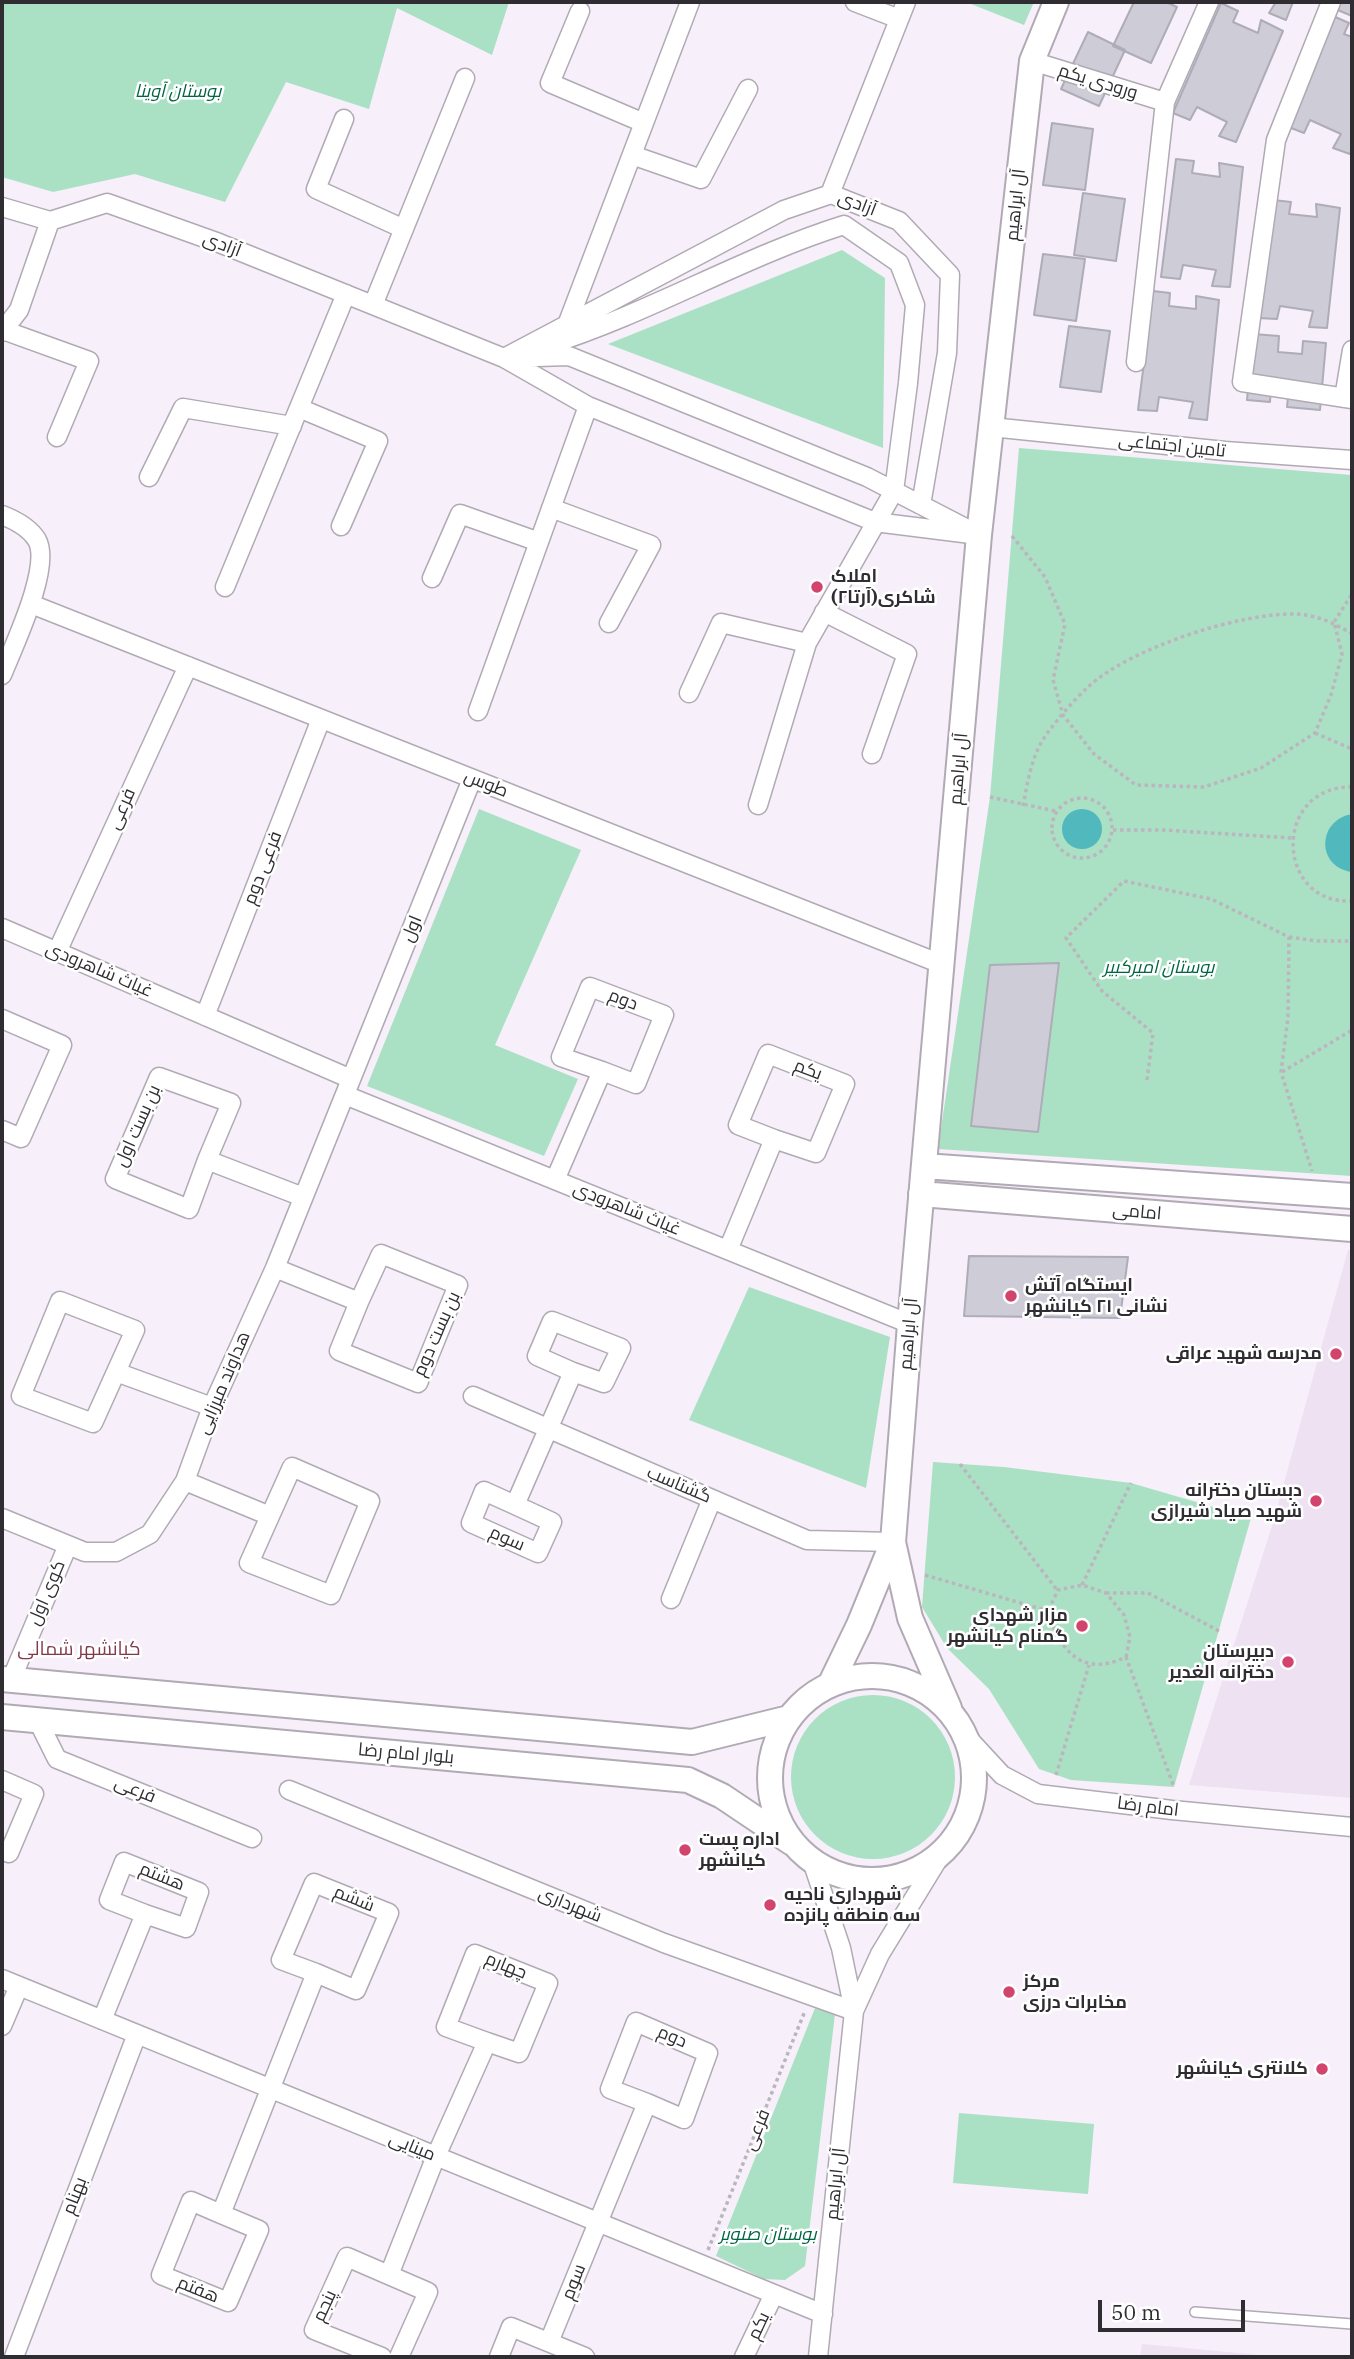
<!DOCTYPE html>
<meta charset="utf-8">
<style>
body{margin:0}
#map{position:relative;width:1354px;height:2359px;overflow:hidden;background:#f7eff9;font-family:"IBM Plex Serif",serif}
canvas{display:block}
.frame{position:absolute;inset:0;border:4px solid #2f2d31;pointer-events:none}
.scale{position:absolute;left:1098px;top:2300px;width:147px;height:32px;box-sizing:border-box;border:4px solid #2f2d31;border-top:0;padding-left:9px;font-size:21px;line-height:24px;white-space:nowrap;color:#2f2d31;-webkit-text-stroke:5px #fff;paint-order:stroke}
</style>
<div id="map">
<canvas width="1354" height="2359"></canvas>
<div class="frame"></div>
<div class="scale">50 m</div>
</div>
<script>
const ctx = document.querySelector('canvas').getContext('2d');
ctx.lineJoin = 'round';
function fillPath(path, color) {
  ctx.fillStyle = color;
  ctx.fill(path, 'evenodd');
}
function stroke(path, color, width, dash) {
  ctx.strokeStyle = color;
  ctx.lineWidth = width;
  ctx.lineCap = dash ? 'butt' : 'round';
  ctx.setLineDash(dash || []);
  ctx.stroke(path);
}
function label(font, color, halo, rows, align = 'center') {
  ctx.font = font + ' "IBM Plex Serif",Cairo,serif';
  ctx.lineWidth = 5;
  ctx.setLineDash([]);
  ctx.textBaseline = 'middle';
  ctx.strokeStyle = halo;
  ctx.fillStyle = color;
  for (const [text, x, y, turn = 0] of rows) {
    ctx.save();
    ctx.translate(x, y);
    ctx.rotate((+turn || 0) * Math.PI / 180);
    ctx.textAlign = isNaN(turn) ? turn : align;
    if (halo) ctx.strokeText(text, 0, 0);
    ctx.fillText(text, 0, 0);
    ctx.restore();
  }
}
const built = new Path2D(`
 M 1348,1250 L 1352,1250 L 1352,1798 L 1189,1785 L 1273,1523 Z
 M 1142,2344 L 1281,2357 L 1140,2357 Z`);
const green = new Path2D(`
 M 2,2 L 509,2 L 492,55 L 397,8 L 369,109 L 286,82 L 225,202 L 135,174 L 53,192 L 2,177 Z
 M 966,2 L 1034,2 L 1024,25 Z
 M 842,250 L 885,278 L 883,448 L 608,344 Z
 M 1019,448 L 1352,475 L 1352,1176 L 938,1149 L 990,797 Z
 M 479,809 L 581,850 L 495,1045 L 578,1079 L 544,1156 L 367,1086 Z
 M 749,1287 L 890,1337 L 866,1488 L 689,1420 Z
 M 933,1462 L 1004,1467 L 1131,1483 L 1251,1518 L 1174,1787 L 1071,1780 L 1039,1769 L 989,1689 L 947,1648 L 922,1607 Z
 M791 1777a82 82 0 1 1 164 0a82 82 0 1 1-164 0Z
 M 815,2008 L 835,2014 L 805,2266 L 785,2280 L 764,2279 L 716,2256 Z
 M 959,2113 L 1094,2124 L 1088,2194 L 953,2183 Z`);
const water = new Path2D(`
 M1062 829a20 20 0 1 1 40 0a20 20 0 1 1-40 0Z
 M 1352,814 L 1352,872 C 1316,867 1317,820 1352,814 Z`);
const building = new Path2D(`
 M 1134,2 L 1166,2 L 1177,7 L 1151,63 L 1113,46 Z
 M 1276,2 L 1293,2 L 1286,20 L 1269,13 Z
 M 1336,2 L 1352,2 L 1352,16 L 1333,8 Z
 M 1221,3 L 1238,11 L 1233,22 L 1258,33 L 1261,20 L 1283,31 L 1236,142 L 1219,136 L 1227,122 L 1197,107 L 1190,120 L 1173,113 Z
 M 1333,16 L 1349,23 L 1344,34 L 1352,37 L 1352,148 L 1350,154 L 1333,148 L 1341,134 L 1310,120 L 1304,133 L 1286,126 Z
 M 1088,32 L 1125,50 L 1099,106 L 1061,89 Z
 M 1052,123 L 1093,129 L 1085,190 L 1043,185 Z
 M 1176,159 L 1194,161 L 1192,173 L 1220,177 L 1219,163 L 1243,167 L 1230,287 L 1212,286 L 1216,270 L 1183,265 L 1180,279 L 1161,277 Z
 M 1083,193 L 1125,199 L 1116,261 L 1074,255 Z
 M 1273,200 L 1291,202 L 1289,214 L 1317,217 L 1316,204 L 1340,208 L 1327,328 L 1309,327 L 1313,311 L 1280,306 L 1277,319 L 1258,318 Z
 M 1043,254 L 1085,259 L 1076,321 L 1034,315 Z
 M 1153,291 L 1170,293 L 1169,306 L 1196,309 L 1196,296 L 1219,300 L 1207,420 L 1189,418 L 1193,402 L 1159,397 L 1157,411 L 1138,410 Z
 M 1069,326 L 1110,331 L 1101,392 L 1060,387 Z
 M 1253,334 L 1279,336 L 1278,352 L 1302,354 L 1303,341 L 1326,343 L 1320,410 L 1287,407 L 1289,387 L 1271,386 L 1270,402 L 1247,400 Z
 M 1059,963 L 1038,1132 L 971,1126 L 990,965 Z
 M 969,1256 L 1128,1257 L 1120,1318 L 964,1316 Z`);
const path = new Path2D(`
 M 1012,536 L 1045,577 L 1065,624 L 1053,680 L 1063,715 L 1094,754 L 1136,785 L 1204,787 L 1261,768 L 1315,733 L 1331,695 L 1342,654 L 1334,622 L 1352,594
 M 1315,733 L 1352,749
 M 1352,787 C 1272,786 1275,905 1352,901
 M 990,797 L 1055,811
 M1052 828a30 30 0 1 1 60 0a30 30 0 1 1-60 0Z
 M 1023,806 C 1028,780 1032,752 1049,731 C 1060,716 1075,699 1088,687 C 1130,648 1241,612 1297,614 C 1317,615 1336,624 1352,634
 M 1113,830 L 1163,830 L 1292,838
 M 1289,937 L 1316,941 L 1352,941
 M 1282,1072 L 1352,1030
 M 1147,1080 L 1153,1033 L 1102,991 L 1066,938 L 1124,881 L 1211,899 L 1289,937 L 1288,1017 L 1281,1072 L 1312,1171
 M 960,1464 L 1057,1590
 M 925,1575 L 1048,1611
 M 1082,1585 L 1131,1483
 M 1106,1593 L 1148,1593 L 1219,1631
 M 1126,1657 L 1130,1637 L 1124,1615 L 1106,1593 L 1082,1585 L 1058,1590 L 1048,1611 C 1060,1651 1082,1678 1126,1657 L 1174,1787
 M 1056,1775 L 1089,1665
 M 708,2250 L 805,2011`);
const lane = new Path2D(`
 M 1195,2312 L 1352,2324`);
const street = new Path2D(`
 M 855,2 L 899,19
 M 1331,2 L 1276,140 L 1242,382 L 1352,399
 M 580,11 L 550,83 L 644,123
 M 1032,61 L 1165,102
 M 344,119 L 316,189 L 404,229
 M 632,155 L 701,179 L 748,89
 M 830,194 L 906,2
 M 2,207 L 50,221
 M 373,305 L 465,78
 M 567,325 L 690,2
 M 3,330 L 89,361 L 57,437
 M 2,332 L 19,310 L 50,221 L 107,203 L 219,243 L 504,358 L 784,210 L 831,194 L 899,221 L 950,275 L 947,353 L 921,505
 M 548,345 C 650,313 742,257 844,225 L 899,263 L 915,305 L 908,383 L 894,491 L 807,643 L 758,805
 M 569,356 L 867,477 L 979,535 L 875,522 L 588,406 L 504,358 Z
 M 1136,362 L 1165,102 L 1209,2
 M 1344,398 L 1352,350
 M 299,408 L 378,441 L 341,526
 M 991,427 L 1225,451 L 1352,460
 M 149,477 L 183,408 L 292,426
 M 551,508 L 651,545 L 609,623
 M 2,515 C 15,520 29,527 37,540 C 52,567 13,647 2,675
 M 432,578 L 460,514 L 539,542
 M 225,587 L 346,294
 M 31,604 L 941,964
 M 824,612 L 907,654 L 872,754
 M 689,693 L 721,623 L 807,643
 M 478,711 L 588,406
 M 2,928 L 351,1079
 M 57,952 L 188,666
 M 205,1016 L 321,719
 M 2,1019 L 62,1045 L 21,1138 L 2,1130
 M 345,1095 L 910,1324
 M 207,1160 L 189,1209 L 115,1179 L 159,1077 L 231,1103 L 207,1160 L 303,1197
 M 555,1180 L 602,1071 L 561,1057 L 590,987 L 664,1015 L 636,1084 L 602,1071
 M 728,1250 L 774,1139 L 738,1125 L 768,1054 L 845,1084 L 816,1153 L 774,1139
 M 275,1268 L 359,1302 L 339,1351 L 418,1383 L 458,1285 L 381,1254 L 359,1302
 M 116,1372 L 93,1423 L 21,1396 L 60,1301 L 135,1330 L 116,1372 L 212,1407
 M 473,1396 L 807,1540 L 893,1542
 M 185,1481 L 270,1516 L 249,1563 L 331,1595 L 370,1501 L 292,1467 L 270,1516
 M 515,1505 L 552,1522 L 538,1553 L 471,1523 L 484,1491 L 515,1505 L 573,1372 L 537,1356 L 552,1321 L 621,1348 L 604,1383 L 573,1372
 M 2,1518 L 85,1552 L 116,1552 L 150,1534 L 185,1481 L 212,1407 L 275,1268 L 472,779
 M 671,1599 L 712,1499
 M 11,1680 L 68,1545
 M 38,1721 L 57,1759 L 252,1838
 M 965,1735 L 1002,1775 L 1038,1794 L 1172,1810 L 1352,1827
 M 2,1780 L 34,1794 L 9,1853 L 2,1850
 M 289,1790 L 664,1943 L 854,2011 L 818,2357
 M 812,1861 L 841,1948 L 854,2011 L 880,1954 L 943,1851
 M 2,1979 L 823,2314
 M 102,2020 L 145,1914 L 109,1900 L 124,1862 L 199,1892 L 186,1928 L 145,1914
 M 2,2026 L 19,1986
 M 221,2214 L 259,2230 L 228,2302 L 161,2275 L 191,2201 L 221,2214 L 316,1973 L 281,1960 L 314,1883 L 389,1913 L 356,1990 L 316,1973
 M 389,2275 L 436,2156 L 487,2042 L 446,2027 L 475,1954 L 548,1983 L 519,2053 L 487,2042
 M 549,2342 L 647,2103 L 610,2089 L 636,2022 L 708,2053 L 684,2119 L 647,2103
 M 14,2357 L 137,2034
 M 382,2357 L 314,2330 L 347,2257 L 428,2292 L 399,2357
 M 499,2357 L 511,2327 L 585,2357
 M 744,2357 L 774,2294`);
const secondary = new Path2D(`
 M 924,1166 L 1352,1196
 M 921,1194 L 1352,1229
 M 893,1542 L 910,1324 L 979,535 L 1032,61 L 1056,2
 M770 1778a102 102 0 1 1 204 0a102 102 0 1 1-204 0Z
 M 2,1679 L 692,1742 L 789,1718
 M 830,1685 L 859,1625 L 893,1542 L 910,1618 L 949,1708
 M 2,1717 L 688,1780 L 722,1796 L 792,1843`);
const markers = [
 [817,587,7,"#d2446e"],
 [1011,1296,7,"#d2446e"],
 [1336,1354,7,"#d2446e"],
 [1316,1501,7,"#d2446e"],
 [1082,1626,7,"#d2446e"],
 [1288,1662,7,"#d2446e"],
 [685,1850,7,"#d2446e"],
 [770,1905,7,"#d2446e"],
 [1009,1992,7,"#d2446e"],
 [1322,2069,7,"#d2446e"]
];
const streetNames = [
 ["ورودی یکم",1098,82,17],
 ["آزادی",857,204,21],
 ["آل ابراهیم",1016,205,-84],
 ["آزادی",222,245,21],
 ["تامین اجتماعی",1172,446,6],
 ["آل ابراهیم",959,769,-85],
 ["طوس",486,784,22],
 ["فرعی",122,809,-66],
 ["فرعی دوم",263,868,-69],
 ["اول",412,929,-68],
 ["غیاث شاهرودی",99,970,23],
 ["دوم",623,1000,21],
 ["یکم",808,1070,21],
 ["بن بست اول",138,1126,-66],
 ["غیاث شاهرودی",627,1209,22],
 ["امامی",1137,1212,5],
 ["بن بست دوم",437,1334,-66],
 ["آل ابراهیم",909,1334,-85],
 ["هداوند میرزایی",224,1383,-67],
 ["گشتاسب",679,1485,23],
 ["سوم",507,1539,24],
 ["کوی اول",47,1593,-67],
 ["بلوار امام رضا",406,1754,5],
 ["فرعی",135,1790,22],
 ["امام رضا",1148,1807,7],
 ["هشتم",162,1877,22],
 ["ششم",354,1899,22],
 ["شهرداری",570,1905,22],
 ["چهارم",506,1966,22],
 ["دوم",672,2037,23],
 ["فرعی",757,2130,-68],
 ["مینایی",412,2147,22],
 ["آل ابراهیم",836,2184,-84],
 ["بهنام",75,2196,-69],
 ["سوم",574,2282,-68],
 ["هفتم",198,2290,22],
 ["پنجم",325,2306,-65],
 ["یکم",759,2326,-65]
];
const parkNames = [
 ["بوستان آوینا",178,92],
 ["بوستان امیرکبیر",1159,968],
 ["بوستان صنوبر",768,2235]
];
const poiNames = [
 ["املاک",831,577],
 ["شاکری(آرتا۲)",831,598],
 ["ایستگاه آتش",1025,1286],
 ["نشانی ۲۱ کیانشهر",1025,1307],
 ["مدرسه شهید عراقی",1322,1354,"right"],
 ["دبستان دخترانه",1302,1491,"right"],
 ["شهید صیاد شیرازی",1302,1512,"right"],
 ["مزار شهدای",1068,1616,"right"],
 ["گمنام کیانشهر",1068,1637,"right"],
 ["دبیرستان",1274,1652,"right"],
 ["دخترانه الغدیر",1274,1673,"right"],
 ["اداره پست",699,1840],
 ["کیانشهر",699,1861],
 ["شهرداری ناحیه",784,1895],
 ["سه منطقه پانزده",784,1916],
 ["مرکز",1023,1982],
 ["مخابرات درزی",1023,2003],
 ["کلانتری کیانشهر",1308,2069,"right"]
];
const neighbourhoodNames = [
 ["کیانشهر شمالی",79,1650]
];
fillPath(built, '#ede1f2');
fillPath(green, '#aae1c4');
fillPath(water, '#51b8bd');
fillPath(building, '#ceccd7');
stroke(building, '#aeacb7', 2);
stroke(lane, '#b1aab4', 12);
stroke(street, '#b1aab4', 21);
stroke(secondary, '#b1aab4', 28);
stroke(path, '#bbb5bd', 3.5, [3.5, 3.5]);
stroke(lane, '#fff', 9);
stroke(street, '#fff', 18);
stroke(secondary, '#fff', 24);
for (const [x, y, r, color] of markers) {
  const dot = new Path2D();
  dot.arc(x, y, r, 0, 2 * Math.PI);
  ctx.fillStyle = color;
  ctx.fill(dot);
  stroke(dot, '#fff', 2.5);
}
label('18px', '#2f2d31', '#fff', streetNames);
label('italic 18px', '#006542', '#fff', parkNames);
label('bold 18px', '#2f2d31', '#fff', poiNames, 'left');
label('19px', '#81394b', '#fff', neighbourhoodNames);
</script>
